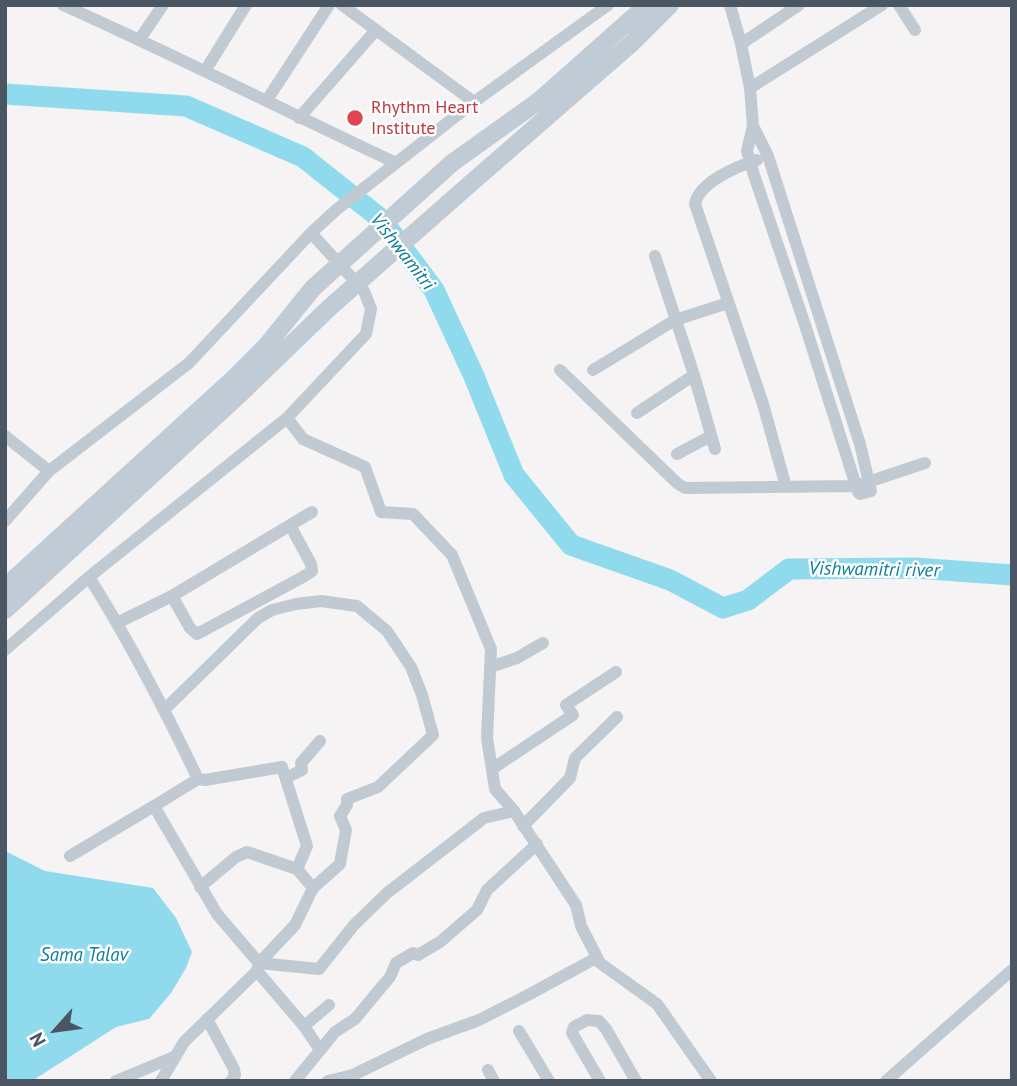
<!DOCTYPE html>
<style>
body{margin:0}
#map{position:relative;width:1017px;height:1086px;overflow:hidden;background:#f5f3f3;font-family:"PT Sans",sans-serif}
canvas{display:block}
.frame{position:absolute;inset:0;border:7px solid #4a5661;pointer-events:none}
.north{position:absolute;left:21px;top:995px;width:70px;height:70px;-webkit-text-stroke:5px #fff;paint-order:stroke;rotate:242deg;font-size:19px;font-weight:700;line-height:28px;text-align:center;color:#4a5661}
.north::after{content:'';display:block;margin:auto;width:24px;height:32px;background:#4a5661;clip-path:polygon(50% 0,100% 100%,50% 72%,0 100%)}
</style>
<div id="map">
<canvas width="1017" height="1086"></canvas>
<div class="frame"></div>
<div class="north">N</div>
</div>
<script>
const ctx = document.querySelector('canvas').getContext('2d');
ctx.lineJoin = 'round';
function fillPath(path, color) {
  ctx.fillStyle = color;
  ctx.fill(path, 'evenodd');
}
function stroke(path, color, width, dash) {
  ctx.strokeStyle = color;
  ctx.lineWidth = width;
  ctx.lineCap = dash ? 'butt' : 'round';
  ctx.setLineDash(dash || []);
  ctx.stroke(path);
}
function label(font, color, halo, rows, align = 'center') {
  ctx.font = font + ' "PT Sans",sans-serif';
  ctx.lineWidth = 5;
  ctx.setLineDash([]);
  ctx.textBaseline = 'middle';
  ctx.strokeStyle = halo;
  ctx.fillStyle = color;
  for (const [text, x, y, turn = 0] of rows) {
    ctx.save();
    ctx.translate(x, y);
    ctx.rotate((+turn || 0) * Math.PI / 180);
    ctx.textAlign = isNaN(turn) ? turn : align;
    if (halo) ctx.strokeText(text, 0, 0);
    ctx.fillText(text, 0, 0);
    ctx.restore();
  }
}
const water = new Path2D(`
 M 5,851 L 45,871 L 153,888 L 176,918 L 192,952 L 186,968 L 171,993 L 149,1019 L 116,1027 L 32,1081 L 5,1081 Z`);
const river = new Path2D(`
 M 5,94 L 186,106 L 303,157 L 381,219 L 434,290 L 473,374 L 514,475 L 571,545 L 670,580 L 723,608 L 748,600 L 789,569 L 915,568 L 1012,575`);
const minor = new Path2D(`
 M 63,5 C 175,55 285,111 396,163
 M 342,5 L 474,102
 M 730,5 L 741,44 L 750,88 L 753,126 L 747,151 L 754,175 L 805,325 L 858,492 L 860,494 L 871,491 L 860,444 L 768,156 L 753,126
 M 899,5 L 915,30
 M 139,40 L 163,5
 M 741,44 L 799,5
 M 205,71 L 246,5
 M 750,88 L 882,5
 M 267,100 L 329,5
 M 299,118 L 376,30
 M 757,160 C 738,166 699,182 695,204 L 763,404 L 786,487
 M 655,256 L 694,375 L 715,449
 M 560,370 L 677,483 L 685,488 L 856,486 L 925,463
 M 593,370 L 675,320 L 728,303
 M 637,413 L 694,375
 M 287,418 L 303,439 L 365,467 L 381,512 L 413,514 L 452,555 L 491,649 L 487,738 L 495,789 L 514,811 L 576,905 L 581,926 L 600,963 L 657,1004 L 711,1081
 M 5,436 L 49,471
 M 677,454 L 711,436
 M 5,521 L 49,471 L 189,363 L 311,233 L 336,210 L 474,102 L 608,5
 M 89,577 C 130,642 165,710 198,779
 M 172,596 L 190,628 L 197,634 L 303,577 L 312,571 L 311,564 L 290,525
 M 117,623 L 172,596 L 312,512
 M 5,650 L 89,577 L 287,418 L 366,334 L 371,309 L 364,291 L 311,233
 M 490,667 L 517,658 L 543,643
 M 165,709 L 258,618 L 272,610 L 296,604 L 321,601 L 357,606 L 387,631 L 411,667 L 422,695 L 433,735 L 378,787 L 347,799 L 347,805 L 340,816 L 346,830 L 340,864 L 313,888
 M 492,769 L 573,715 L 566,705 L 616,672
 M 286,778 L 302,770 L 301,763 L 320,741
 M 523,826 L 570,778 L 575,758 L 617,717
 M 70,856 L 154,806
 M 200,887 L 236,857 L 247,852 L 297,869
 M 257,971 L 304,1026 L 320,1050
 M 207,1019 L 234,1069 L 235,1075 L 231,1081
 M 304,1026 L 329,1005
 M 519,1031 L 549,1081
 M 488,1070 L 494,1081
 M 116,1081 L 174,1057
 M 161,1081 L 184,1042 L 257,971 L 259,963 L 295,925 L 313,888 L 297,869 L 307,846 L 282,767 L 205,780 L 198,779 L 154,806 L 217,914 L 259,963 L 319,969 L 354,925 L 387,893 L 484,818 L 514,811
 M 295,1081 L 335,1032 L 355,1019 L 374,996 L 390,977 L 396,963 L 413,953 L 418,955 L 440,942 L 477,910 L 487,890 L 537,844
 M 328,1081 L 353,1075 L 427,1039 L 479,1020 L 530,994 L 596,958
 M 600,1081 L 572,1033 L 574,1027 L 587,1020 L 599,1021 L 606,1029 L 636,1081
 M 886,1081 L 1012,970`);
const secondary = new Path2D(`
 M 452,163 L 540,100 L 647,5
 M 470,184 L 633,42 L 670,5
 M 5,587 L 231,381 L 267,345 L 313,288
 M 5,610 L 241,393 L 329,308`);
const secondaryBridge = new Path2D(`
 M 313,288 L 452,163
 M 329,308 L 470,184`);
const markers = [
 [355,118,9,"#e0444e"]
];
const healthNames = [
 ["Rhythm Heart",371,108],
 ["Institute",371,129]
];
const waterNames = [
 ["Vishwamitri",402,252,52],
 ["Vishwamitri river",874,570,1],
 ["Sama Talav",84,956]
];
fillPath(water, '#90daee');
stroke(river, '#90daee', 21);
stroke(minor, '#c1cad2', 12);
stroke(secondary, '#c1cbd6', 18);
stroke(secondaryBridge, '#c1cbd6', 18);
for (const [x, y, r, color] of markers) {
  const dot = new Path2D();
  dot.arc(x, y, r, 0, 2 * Math.PI);
  ctx.fillStyle = color;
  ctx.fill(dot);
  stroke(dot, '#fff', 2.5);
}
label('18px', '#be3a42', '#fff', healthNames, 'left');
label('italic 19px', '#0c7c9b', '#fff', waterNames);
</script>
